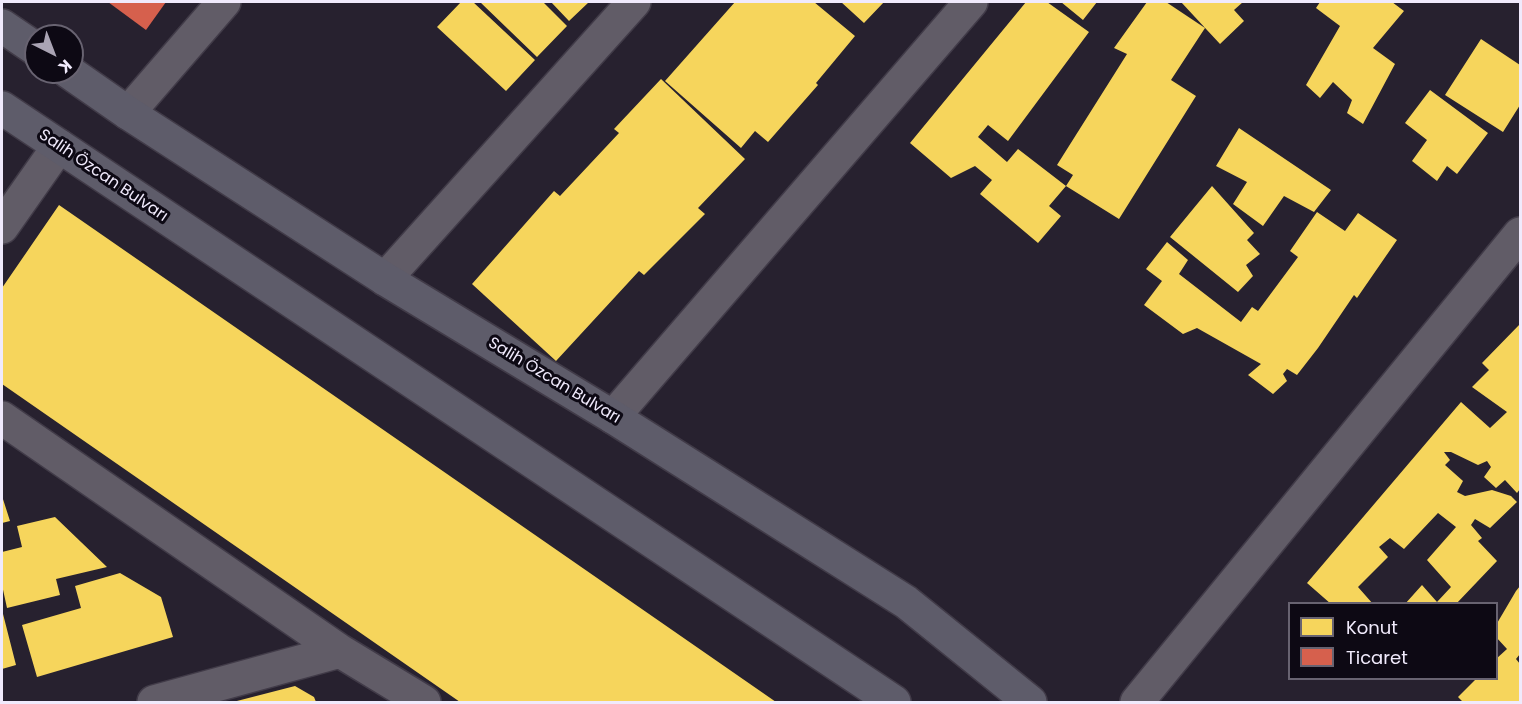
<!DOCTYPE html>
<meta charset="utf-8">
<style>
body{margin:0}
#map{position:relative;width:1522px;height:704px;overflow:hidden;background:#27212f;font-family:Poppins,sans-serif}
canvas{display:block}
.frame{position:absolute;inset:0;border:3px solid #f0eafc;pointer-events:none}
.legend{position:absolute;left:1288px;top:602px;width:210px;height:78px;box-sizing:border-box;background:#0d0914;border:2px solid #686371;margin:0;padding:8px 10px;list-style:none;font-size:18px;color:#f0eafc}
.legend li{display:flex;align-items:center;gap:12px;height:30px}
.legend b{width:30px;border:2px solid #686371}
.north{position:absolute;left:24px;top:24px;width:60px;height:60px;box-sizing:border-box;background:#0d0914;border:2px solid #686371;border-radius:50%;rotate:138deg;font-size:16px;font-weight:700;line-height:24px;text-align:center;color:#f0eafc}
.north::after{content:'';display:block;margin:auto;width:21px;height:27px;background:#aaa4b4;clip-path:polygon(50% 0,100% 100%,50% 72%,0 100%)}
</style>
<div id="map">
<canvas width="1522" height="704"></canvas>
<div class="frame"></div>
<ul class="legend">
<li><b style="height:16px;background:#f6d55c"></b>Konut</li>
<li><b style="height:16px;background:#d6604d"></b>Ticaret</li>
</ul>
<div class="north">K</div>
</div>
<script>
const ctx = document.querySelector('canvas').getContext('2d');
ctx.lineJoin = 'round';
function fillPath(path, color) {
  ctx.fillStyle = color;
  ctx.fill(path, 'evenodd');
}
function stroke(path, color, width, dash) {
  ctx.strokeStyle = color;
  ctx.lineWidth = width;
  ctx.lineCap = dash ? 'butt' : 'round';
  ctx.setLineDash(dash || []);
  ctx.stroke(path);
}
function label(font, color, halo, rows, align = 'center') {
  ctx.font = font + ' Poppins,sans-serif';
  ctx.lineWidth = 6;
  ctx.setLineDash([]);
  ctx.textBaseline = 'middle';
  ctx.strokeStyle = halo;
  ctx.fillStyle = color;
  for (const [text, x, y, turn = 0] of rows) {
    ctx.save();
    ctx.translate(x, y);
    ctx.rotate((+turn || 0) * Math.PI / 180);
    ctx.textAlign = isNaN(turn) ? turn : align;
    if (halo) ctx.strokeText(text, 0, 0);
    ctx.fillText(text, 0, 0);
    ctx.restore();
  }
}
const homes = new Path2D(`
 M 461,2 L 473,2 L 535,60 L 506,91 L 437,27 Z
 M 480,2 L 543,2 L 567,26 L 537,57 Z
 M 551,2 L 589,2 L 569,21 Z
 M 735,2 L 814,2 L 855,36 L 816,83 L 818,85 L 768,142 L 755,131 L 741,148 L 665,81 Z
 M 841,2 L 884,2 L 864,23 Z
 M 1026,2 L 1047,2 L 1089,32 L 1008,141 L 988,125 L 978,137 L 1007,162 L 1018,149 L 1066,186 L 1049,206 L 1061,216 L 1038,243 L 980,194 L 992,180 L 975,166 L 951,178 L 910,143 Z
 M 1061,2 L 1097,2 L 1083,20 Z
 M 1147,2 L 1166,2 L 1205,28 L 1171,80 L 1196,96 L 1119,219 L 1066,186 L 1073,175 L 1057,165 L 1127,54 L 1114,48 Z
 M 1181,2 L 1243,2 L 1234,10 L 1244,21 L 1220,44 Z
 M 1320,2 L 1392,2 L 1404,11 L 1373,48 L 1395,64 L 1363,124 L 1347,113 L 1352,100 L 1333,82 L 1320,98 L 1306,85 L 1340,26 L 1316,8 Z
 M 1481,39 L 1520,65 L 1520,105 L 1503,132 L 1445,95 Z
 M 661,79 L 745,159 L 698,208 L 705,214 L 644,275 L 639,271 L 556,361 L 472,284 L 554,191 L 560,196 L 619,133 L 614,129 Z
 M 1430,90 L 1488,133 L 1457,174 L 1447,166 L 1437,181 L 1412,161 L 1427,140 L 1405,123 Z
 M 1239,128 L 1331,190 L 1314,212 L 1284,196 L 1263,226 L 1233,204 L 1247,182 L 1216,166 Z
 M 1212,186 L 1254,233 L 1247,240 L 1260,254 L 1246,265 L 1253,276 L 1238,292 L 1170,237 Z
 M 59,205 L 776,702 L 460,702 L 2,384 L 2,288 Z
 M 1317,212 L 1345,231 L 1358,213 L 1397,240 L 1357,298 L 1354,295 L 1318,348 L 1297,375 L 1287,369 L 1283,374 L 1287,381 L 1273,394 L 1248,375 L 1261,364 L 1197,328 L 1183,334 L 1144,305 L 1162,281 L 1146,269 L 1167,242 L 1188,260 L 1179,274 L 1241,322 L 1252,307 L 1258,311 L 1298,257 L 1290,251 Z
 M 1520,324 L 1520,489 L 1517,493 L 1505,480 L 1496,488 L 1484,477 L 1491,467 L 1487,461 L 1478,465 L 1451,452 L 1444,452 L 1450,460 L 1445,465 L 1463,481 L 1457,492 L 1465,496 L 1492,490 L 1511,496 L 1517,502 L 1490,528 L 1475,519 L 1471,525 L 1482,538 L 1478,541 L 1497,561 L 1456,604 L 1405,604 L 1422,585 L 1437,602 L 1451,587 L 1427,560 L 1456,527 L 1438,513 L 1404,549 L 1390,538 L 1379,547 L 1388,557 L 1358,587 L 1373,604 L 1331,604 L 1307,583 L 1461,402 L 1490,428 L 1507,412 L 1472,387 L 1489,370 L 1482,363 Z
 M 2,496 L 10,521 L 2,523 Z
 M 55,517 L 107,567 L 56,579 L 60,595 L 7,608 L 2,585 L 2,552 L 22,547 L 17,526 Z
 M 120,573 L 161,597 L 173,637 L 37,677 L 22,625 L 81,608 L 75,586 Z
 M 1520,586 L 1520,654 L 1516,659 L 1520,664 L 1520,702 L 1463,702 L 1458,697 L 1477,678 L 1496,678 L 1496,659 L 1507,649 L 1496,637 L 1496,625 L 1516,591 Z
 M 2,610 L 16,665 L 2,669 Z
 M 295,686 L 314,697 L 316,702 L 233,702 Z`);
const shops = new Path2D(`
 M 108,2 L 166,2 L 146,30 Z`);
const minor = new Path2D(`
 M 128,113 L 224,2
 M 2,227 L 59,146
 M 385,279 L 634,2
 M 613,417 L 971,2
 M 2,418 L 340,651 L 424,702
 M 154,702 L 340,651
 M 1137,702 L 1520,234`);
const major = new Path2D(`
 M 2,26 L 36,49
 M 69,72 L 128,113 L 385,279 L 613,417 L 906,602 L 1030,702
 M 2,108 L 894,702`);
const streetNames = [
 ["Salih Özcan Bulvarı",103,176,34],
 ["Salih Özcan Bulvarı",554,381,31]
];
fillPath(homes, '#f6d55c');
fillPath(shops, '#d6604d');
stroke(minor, '#413b48', 36);
stroke(major, '#413b48', 36);
stroke(minor, '#615c67', 33);
stroke(major, '#5e5c6a', 33);
label('16px', '#f0eafc', '#0d0914', streetNames);
</script>
